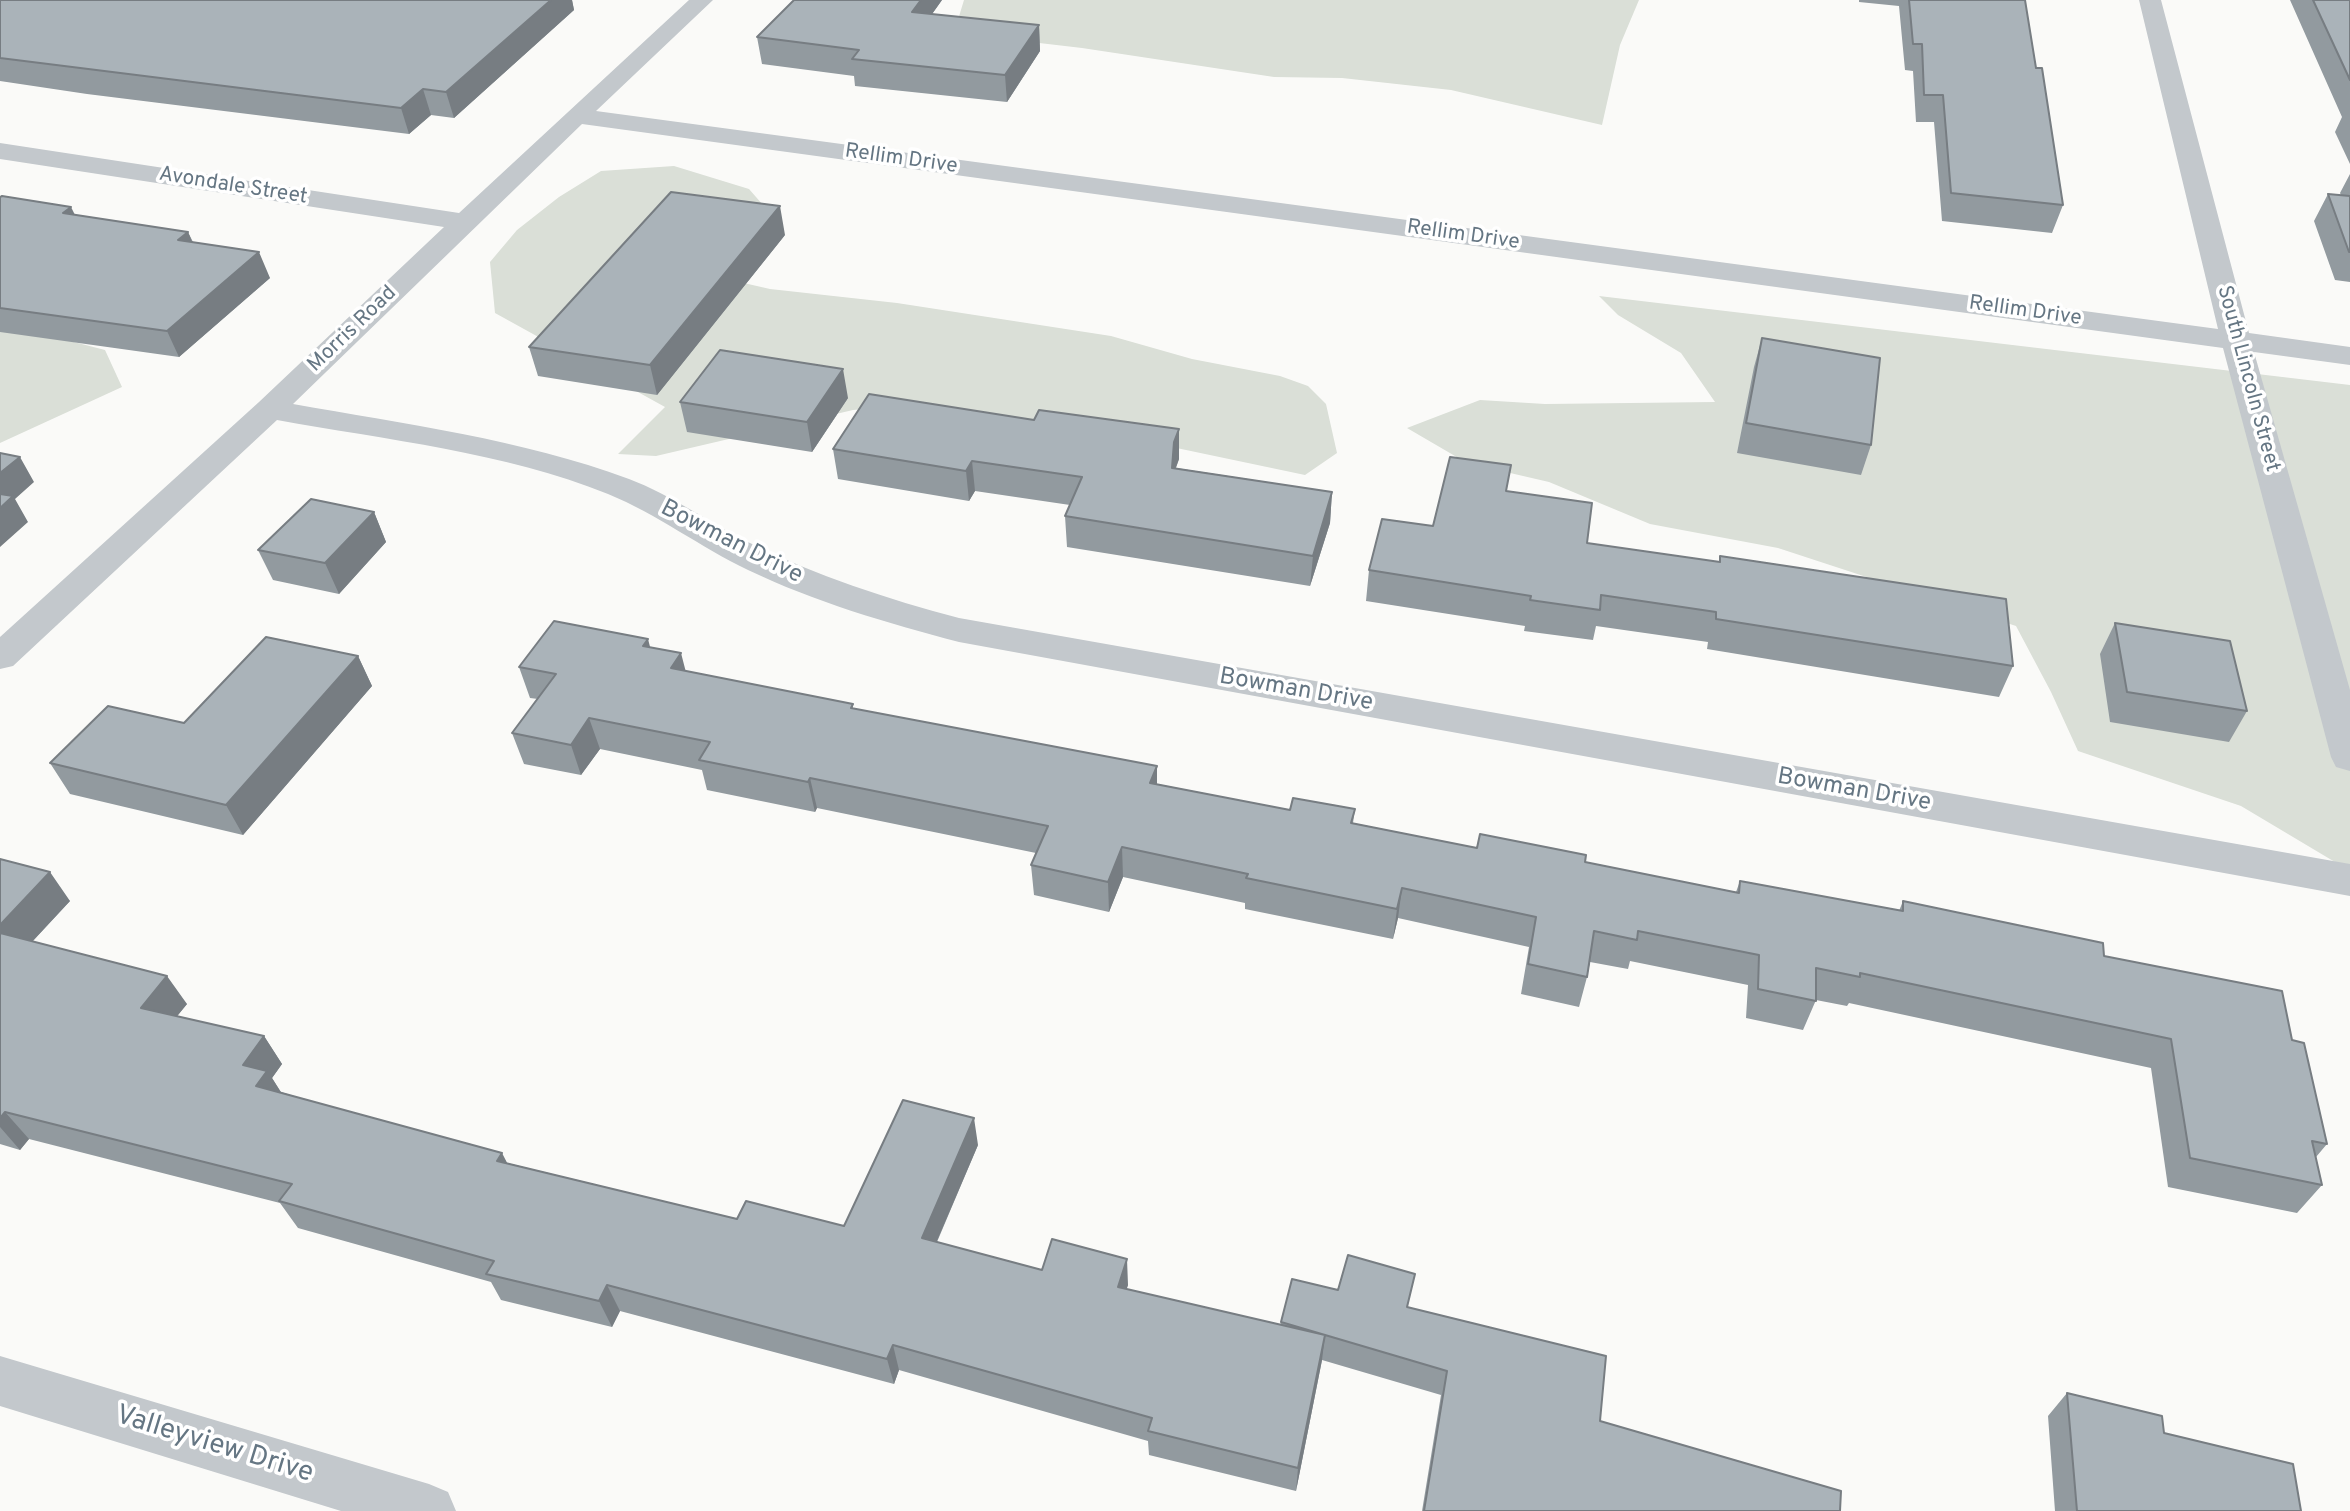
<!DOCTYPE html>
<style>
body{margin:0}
canvas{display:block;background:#fafaf8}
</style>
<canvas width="2350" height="1511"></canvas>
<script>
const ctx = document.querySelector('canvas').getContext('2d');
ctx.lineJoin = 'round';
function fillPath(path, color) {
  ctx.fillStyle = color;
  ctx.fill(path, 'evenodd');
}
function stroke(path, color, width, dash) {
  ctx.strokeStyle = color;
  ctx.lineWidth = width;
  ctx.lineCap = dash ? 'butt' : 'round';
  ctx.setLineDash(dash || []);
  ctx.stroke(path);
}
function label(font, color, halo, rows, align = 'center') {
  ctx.font = font + ' Overpass,sans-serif';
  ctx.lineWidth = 7;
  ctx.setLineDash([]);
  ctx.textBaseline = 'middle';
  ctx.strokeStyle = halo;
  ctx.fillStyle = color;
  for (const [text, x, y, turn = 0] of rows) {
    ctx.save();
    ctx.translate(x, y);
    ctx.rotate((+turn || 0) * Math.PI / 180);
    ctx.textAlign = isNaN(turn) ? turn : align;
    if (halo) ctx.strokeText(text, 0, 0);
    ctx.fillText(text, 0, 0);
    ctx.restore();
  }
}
const green = new Path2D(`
 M 964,0 L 1639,0 L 1620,45 L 1602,125 L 1451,90 L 1342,78 L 1274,77 L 1082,48 L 954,33 Z
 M 674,166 L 749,189 L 763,205 L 700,273 L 770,289 L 897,303 L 1111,336 L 1192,359 L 1280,376 L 1308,386 L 1326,404 L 1337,453 L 1305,475 L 1110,434 L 903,405 L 853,410 L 656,456 L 618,454 L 665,407 L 495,313 L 490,262 L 517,230 L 559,197 L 601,171 Z
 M 1599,296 L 2350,385 L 2350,871 L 2241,806 L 2078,751 L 2051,692 L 2016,626 L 1778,548 L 1650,524 L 1549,482 L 1467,463 L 1407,428 L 1480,400 L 1545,404 L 1715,402 L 1681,353 L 1618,315 Z
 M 0,323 L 105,350 L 122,387 L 0,443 Z`);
const minor = new Path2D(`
 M 689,0 L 713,0 L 596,111 L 2218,329 L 2139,0 L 2161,0 L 2249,333 L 2350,347 L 2350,365 L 2254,352 L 2350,690 L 2350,771 L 2336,767 L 2331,757 L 2223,348 L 582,124 L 293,404 C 405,424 521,439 629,479 C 672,495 709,523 750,543 C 817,576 887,599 959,618 L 2350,864 L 2350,896 L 959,642 C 887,623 815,602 748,570 C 700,547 657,514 608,494 C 504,452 387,440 277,420 L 13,666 L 0,669 L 0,637 L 259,402 L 444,227 L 0,159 L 0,143 L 459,213 Z
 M 0,1356 L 429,1484 L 448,1492 L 456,1511 L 341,1511 L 0,1406 Z`);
const wall = new Path2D(`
 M 0,0 L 572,0 L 574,10 L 454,118 L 431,115 L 409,134 L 87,94 L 0,81 Z
 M 942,0 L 932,14 L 1039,25 L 1040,51 L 1007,102 L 855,86 L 854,76 L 762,64 L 757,37 Z
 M 1859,0 L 2025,0 L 2036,68 L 2063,205 L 2052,233 L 1942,221 L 1934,122 L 1916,122 L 1913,71 L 1905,70 L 1899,6 L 1859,2 Z
 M 2290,0 L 2350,0 L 2350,164 L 2335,132 L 2342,117 Z
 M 2350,174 L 2350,282 L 2335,280 L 2314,221 L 2328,194 L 2341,195 L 2340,193 Z
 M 0,197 L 75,215 L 188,232 L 193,242 L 270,278 L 179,357 L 0,332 Z
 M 785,235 L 657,395 L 538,376 L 529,347 Z
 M 1762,338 L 1871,445 L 1861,475 L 1737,453 L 1754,367 Z
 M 848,398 L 812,452 L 687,432 L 680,402 Z
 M 833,449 L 1179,459 L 1176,468 L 1332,492 L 1330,523 L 1310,586 L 1067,547 L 1065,516 L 1070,505 L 975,491 L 969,501 L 838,479 Z
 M 1507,491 L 1587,543 L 1719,562 L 1720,556 L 2013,666 L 1999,697 L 1707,649 L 1708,642 L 1596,626 L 1593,640 L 1524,631 L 1525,626 L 1366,601 L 1369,570 L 1433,526 Z
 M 374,512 L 386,542 L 339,594 L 273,580 L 258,550 Z
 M 2115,623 L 2247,711 L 2229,742 L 2110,722 L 2100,654 Z
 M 650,647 L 686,671 L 853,704 L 853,709 L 1157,784 L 1290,810 L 1355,809 L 1353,823 L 1477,848 L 1585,862 L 1736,892 L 1740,881 L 1899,911 L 1903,901 L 2104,956 L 2292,1040 L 2327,1144 L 2316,1157 L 2322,1185 L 2297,1213 L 2168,1187 L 2151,1068 L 1849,1003 L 1847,1006 L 1816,1000 L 1803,1030 L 1746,1018 L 1748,985 L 1630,961 L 1628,969 L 1590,962 L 1587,977 L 1579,1007 L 1521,994 L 1529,947 L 1398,918 L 1393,939 L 1245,909 L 1245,903 L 1123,877 L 1109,912 L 1034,895 L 1031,865 L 1036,853 L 817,808 L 815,812 L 707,790 L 702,770 L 600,749 L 581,775 L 524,764 L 512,733 L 538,699 L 530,698 L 519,667 Z
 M 358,656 L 372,686 L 243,835 L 70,794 L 50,763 L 184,723 Z
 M 0,859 L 70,901 L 32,942 L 187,1004 L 177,1016 L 264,1036 L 282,1064 L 272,1078 L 281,1092 L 507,1163 L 737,1219 L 844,1226 L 978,1145 L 937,1242 L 1042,1270 L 1128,1285 L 1126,1289 L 1280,1325 L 1281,1322 L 1408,1308 L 1600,1421 L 1840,1511 L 1422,1511 L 1441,1395 L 1322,1360 L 1296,1491 L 1149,1455 L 1148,1441 L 899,1370 L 894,1384 L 620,1311 L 612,1327 L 501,1300 L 491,1282 L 298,1228 L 280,1203 L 29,1139 L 20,1150 L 0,1144 Z
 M 2067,1393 L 2164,1433 L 2301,1511 L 2055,1511 L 2048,1416 Z`);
const shadedWall = new Path2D(`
 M 551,0 L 572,0 L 574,10 L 454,118 L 446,92 Z
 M 921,0 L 942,0 L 915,38 L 912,12 Z
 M 1039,25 L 1040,51 L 1007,102 L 1005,75 Z
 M 423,89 L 431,115 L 409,134 L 401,108 Z
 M 780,206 L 785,235 L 657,395 L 650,365 Z
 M 71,207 L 84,233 L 63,213 Z
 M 188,232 L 199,258 L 178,240 Z
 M 259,252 L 270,278 L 179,357 L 167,331 Z
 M 843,369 L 848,398 L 812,452 L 807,422 Z
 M 1179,429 L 1179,459 L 1174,472 L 1172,468 L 1174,442 Z
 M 20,457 L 34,482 L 15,499 L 28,522 L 0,547 L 0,473 Z
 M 972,461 L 975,491 L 969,501 L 966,471 Z
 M 1332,492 L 1330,523 L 1310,586 L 1313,556 Z
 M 374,512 L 386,542 L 339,594 L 325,563 Z
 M 648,639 L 656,670 L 643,646 Z
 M 681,653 L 689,684 L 671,668 Z
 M 358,656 L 372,686 L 243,835 L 226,805 Z
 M 589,718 L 600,749 L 581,775 L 571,745 Z
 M 1157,766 L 1157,796 L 1150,783 Z
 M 810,778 L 817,808 L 815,812 L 808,782 Z
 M 1122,847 L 1123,877 L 1109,912 L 1108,882 Z
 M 50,872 L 70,901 L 15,960 L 0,940 L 0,925 Z
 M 1402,888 L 1398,918 L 1393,939 L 1397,909 Z
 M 167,976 L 187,1004 L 161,1036 L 141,1008 Z
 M 264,1036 L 282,1064 L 272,1078 L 285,1099 L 274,1113 L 243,1065 Z
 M 5,1112 L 29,1139 L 20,1150 L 0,1127 L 0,1118 Z
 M 974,1118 L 978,1145 L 927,1264 L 922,1238 Z
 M 502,1153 L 516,1180 L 497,1161 Z
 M 1127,1259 L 1128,1285 L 1119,1313 L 1118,1287 Z
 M 607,1285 L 620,1311 L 612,1327 L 599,1301 Z
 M 1325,1335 L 1322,1360 L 1296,1491 L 1298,1468 Z
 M 893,1345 L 899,1370 L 894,1384 L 887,1359 Z`);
const building = new Path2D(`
 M 0,0 L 551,0 L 446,92 L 423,89 L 401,108 L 0,58 Z
 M 794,0 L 921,0 L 912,12 L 1039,25 L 1005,75 L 852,59 L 859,50 L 757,37 Z
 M 1909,0 L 2025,0 L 2036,68 L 2042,68 L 2063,205 L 1951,193 L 1943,95 L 1924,95 L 1922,44 L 1913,44 Z
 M 2313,0 L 2350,0 L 2350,80 Z
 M 671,192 L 780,206 L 650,365 L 529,347 Z
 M 2328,194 L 2350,196 L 2350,252 L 2349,252 Z
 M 2,196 L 71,207 L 63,213 L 188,232 L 178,240 L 259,252 L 167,331 L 0,308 L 0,197 Z
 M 1762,338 L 1880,358 L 1871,445 L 1746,423 Z
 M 720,350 L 843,369 L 807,422 L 680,402 Z
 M 869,394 L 1034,420 L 1039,410 L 1179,429 L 1174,442 L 1172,468 L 1332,492 L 1313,556 L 1065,516 L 1082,477 L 972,461 L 966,471 L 833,449 Z
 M 0,453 L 20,457 L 0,473 Z
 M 1450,457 L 1511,465 L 1506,491 L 1592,503 L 1587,543 L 1720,562 L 1720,556 L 2006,599 L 2013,666 L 1716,619 L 1716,612 L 1601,595 L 1600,610 L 1530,600 L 1531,596 L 1369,570 L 1382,519 L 1433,526 Z
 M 0,494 L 13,496 L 0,508 Z
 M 311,499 L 374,512 L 325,563 L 258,550 Z
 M 554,621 L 648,639 L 643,646 L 681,653 L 671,668 L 853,704 L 851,708 L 1157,766 L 1150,783 L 1290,810 L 1293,798 L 1355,809 L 1351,823 L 1477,848 L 1480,834 L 1586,855 L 1585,862 L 1739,893 L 1740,881 L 1903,911 L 1903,901 L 2103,943 L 2104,956 L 2282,991 L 2292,1040 L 2304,1043 L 2327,1144 L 2312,1141 L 2322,1185 L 2190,1158 L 2171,1039 L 1860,973 L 1860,977 L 1816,968 L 1816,1001 L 1758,989 L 1759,955 L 1638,931 L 1637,940 L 1594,931 L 1587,977 L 1528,964 L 1536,917 L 1402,888 L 1397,909 L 1246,878 L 1248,874 L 1122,847 L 1108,882 L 1031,865 L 1048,826 L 810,778 L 808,782 L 699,760 L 710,742 L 589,718 L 571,745 L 512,733 L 556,674 L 519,667 Z
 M 2115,623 L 2230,641 L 2247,711 L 2127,692 Z
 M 266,637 L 358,656 L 226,805 L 50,763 L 108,706 L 184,723 Z
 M 0,859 L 50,872 L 0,925 Z
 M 0,933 L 167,976 L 141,1008 L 264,1036 L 243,1065 L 267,1071 L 256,1086 L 502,1153 L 497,1161 L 737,1219 L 746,1201 L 844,1226 L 903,1100 L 974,1118 L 922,1238 L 1042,1270 L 1052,1239 L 1127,1259 L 1118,1287 L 1325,1335 L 1298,1468 L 1148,1431 L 1152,1418 L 893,1345 L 887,1359 L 607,1285 L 599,1301 L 486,1274 L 494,1261 L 279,1201 L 292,1184 L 5,1112 L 0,1118 Z
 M 1348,1255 L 1415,1274 L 1407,1307 L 1606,1356 L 1600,1421 L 1841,1491 L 1840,1511 L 1424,1511 L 1447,1371 L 1281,1322 L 1292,1279 L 1338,1290 Z
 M 2067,1393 L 2162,1416 L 2164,1433 L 2293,1464 L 2301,1511 L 2077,1511 Z`);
const farStreetnames = [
 ["Rellim Drive",901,160,8],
 ["Avondale Street",233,187,9],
 ["Rellim Drive",1463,236,8],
 ["Rellim Drive",2025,312,8],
 ["Morris Road",353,330,-44],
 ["South Lincoln Street",2247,379,75]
];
const streetNames = [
 ["Bowman Drive",731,543,27],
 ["Bowman Drive",1296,691,10],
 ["Bowman Drive",1854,791,10]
];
const nearStreetnames = [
 ["Valleyview Drive",214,1446,17]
];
fillPath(green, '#dadfd7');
fillPath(minor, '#c3c8cc');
fillPath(wall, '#929a9f');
fillPath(shadedWall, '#777d82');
fillPath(building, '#aab3b9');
stroke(building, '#777d82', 2);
label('21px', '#657683', '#fff', farStreetnames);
label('24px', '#657683', '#fff', streetNames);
label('28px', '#657683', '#fff', nearStreetnames);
</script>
